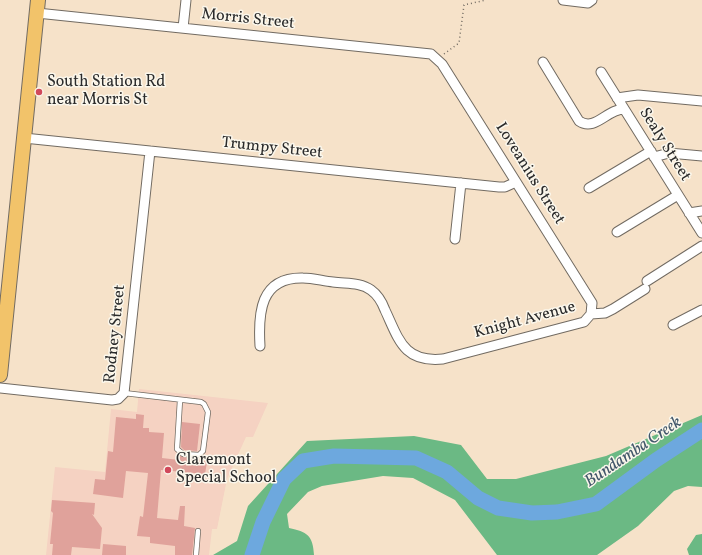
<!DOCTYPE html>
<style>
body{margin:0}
canvas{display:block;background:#f6e2c9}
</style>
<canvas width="702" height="555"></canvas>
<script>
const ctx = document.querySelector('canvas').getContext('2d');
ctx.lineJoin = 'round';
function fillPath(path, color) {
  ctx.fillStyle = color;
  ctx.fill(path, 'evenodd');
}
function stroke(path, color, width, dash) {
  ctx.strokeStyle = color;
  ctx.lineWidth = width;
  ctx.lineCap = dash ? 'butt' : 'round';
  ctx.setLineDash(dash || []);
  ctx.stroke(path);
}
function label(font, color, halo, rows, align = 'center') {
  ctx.font = font + ' Vollkorn,serif';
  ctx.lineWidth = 3;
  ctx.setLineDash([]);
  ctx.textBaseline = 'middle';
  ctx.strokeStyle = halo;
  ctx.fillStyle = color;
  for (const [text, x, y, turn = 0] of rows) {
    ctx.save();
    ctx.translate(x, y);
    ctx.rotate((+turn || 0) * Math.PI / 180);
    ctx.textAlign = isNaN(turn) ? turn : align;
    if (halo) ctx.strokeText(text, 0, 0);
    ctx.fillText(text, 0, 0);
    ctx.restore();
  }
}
const built = new Path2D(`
 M 139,389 L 268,403 L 253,437 L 246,437 L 227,479 L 217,529 L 212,529 L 209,555 L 46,555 L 55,467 L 105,472 L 111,409 L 137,412 Z`);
const forest = new Path2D(`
 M 702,415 L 702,487 L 688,486 L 674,491 L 638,526 L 597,555 L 497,555 L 455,500 L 413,478 L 383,476 L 322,486 L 308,492 L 287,514 L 289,528 C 307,532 313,535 314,555 L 213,555 L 237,541 L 248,506 L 307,441 L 414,436 L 461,445 L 487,479 L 516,479 L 606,456 Z
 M 702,534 L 702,555 L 689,555 L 687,549 L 696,535 Z`);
const river = new Path2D(`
 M 252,555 L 263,522 L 284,479 L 303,461 L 334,456 L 416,458 L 447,472 L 478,498 L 498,508 L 532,513 L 557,512 L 596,504 L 656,460 L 702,430`);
const building = new Path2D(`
 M 136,414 L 144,415 L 143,428 L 149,428 L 149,432 L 164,433 L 162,458 L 179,460 L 180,456 L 207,462 L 205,474 L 161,470 L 157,518 L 178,520 L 180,506 L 185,506 L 184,526 L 195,528 L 192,555 L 175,555 L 175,546 L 150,543 L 150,537 L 137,536 L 140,516 L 143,517 L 148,473 L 126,471 L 123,498 L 93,494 L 95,479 L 105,480 L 108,451 L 113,452 L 116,417 L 136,419 Z
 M 182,422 L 200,424 L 197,451 L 184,450 L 181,447 Z
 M 52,500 L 95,503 L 94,515 L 92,514 L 102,528 L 100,549 L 72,547 L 71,555 L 52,555 L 53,544 L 50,544 L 53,513 L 51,511 Z
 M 103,544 L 126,546 L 126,555 L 102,555 Z`);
const path = new Path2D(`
 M 444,54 L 459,43 L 464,5 L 486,0`);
const service = new Path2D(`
 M 124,393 L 201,402 L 204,404 L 208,412 L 203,451 L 199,455 L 183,454 L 177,449 L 180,400
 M 196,555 L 198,531`);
const minor = new Path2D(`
 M 563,0 L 588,3 L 592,0
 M 37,13 L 431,54 L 442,64 L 592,303 L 591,314
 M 183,28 L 186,0
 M 543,62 L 579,121 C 595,132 607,109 624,109
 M 601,72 L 702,233
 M 617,98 L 638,95 L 702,101
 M 24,138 L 499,187 L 505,187 L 516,182
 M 654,157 L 669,153 L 702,156
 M 589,188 L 651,151
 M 689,213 L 702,211
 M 617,232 L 678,195
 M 455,239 L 461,183
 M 647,281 L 702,246
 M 673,325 L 702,310
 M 260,346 C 258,313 260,277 303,278 C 313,278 323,281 333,282 C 346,284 360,282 371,290 C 378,295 382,302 385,310 C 399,340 404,363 443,359 L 584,322 L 591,314 L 605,313 L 613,309 L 645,289
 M 0,388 L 112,400 L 118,399 L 124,393 L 150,151`);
const primary = new Path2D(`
 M 0,375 L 38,0`);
const markers = [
 [39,92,4,"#d1495b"],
 [168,470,4,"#d1495b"]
];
const streetNames = [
 ["Morris Street",248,20,6],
 ["Sealy Street",664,145,58],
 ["Trumpy Street",272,149,6],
 ["Loveanius Street",529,174,58],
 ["Knight Avenue",525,321,-15],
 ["Rodney Street",116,334,-84]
];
const poiNames = [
 ["South Station Rd",47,83],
 ["near Morris St",47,101],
 ["Claremont",176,461],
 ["Special School",176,479]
];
const waterNames = [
 ["Bundamba Creek",634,453,-34]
];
fillPath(built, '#f5d2c2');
fillPath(forest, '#6bb984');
stroke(river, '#6da8de', 15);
fillPath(building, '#e0a29b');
stroke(service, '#726b62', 6);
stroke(minor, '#726b62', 11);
stroke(primary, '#726b62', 16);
stroke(path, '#726b62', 1.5, [1, 3]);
stroke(service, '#fff', 4.5);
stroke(minor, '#fff', 9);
stroke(primary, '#f2c36a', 14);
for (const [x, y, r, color] of markers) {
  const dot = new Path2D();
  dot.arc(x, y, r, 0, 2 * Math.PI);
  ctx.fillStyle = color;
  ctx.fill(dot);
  stroke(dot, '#fbf7ec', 1.5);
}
label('16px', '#2b2b2b', '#fbf7ec', streetNames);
label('16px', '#2b2b2b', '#fbf7ec', poiNames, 'left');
label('italic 17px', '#42576a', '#fbf7ec', waterNames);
</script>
